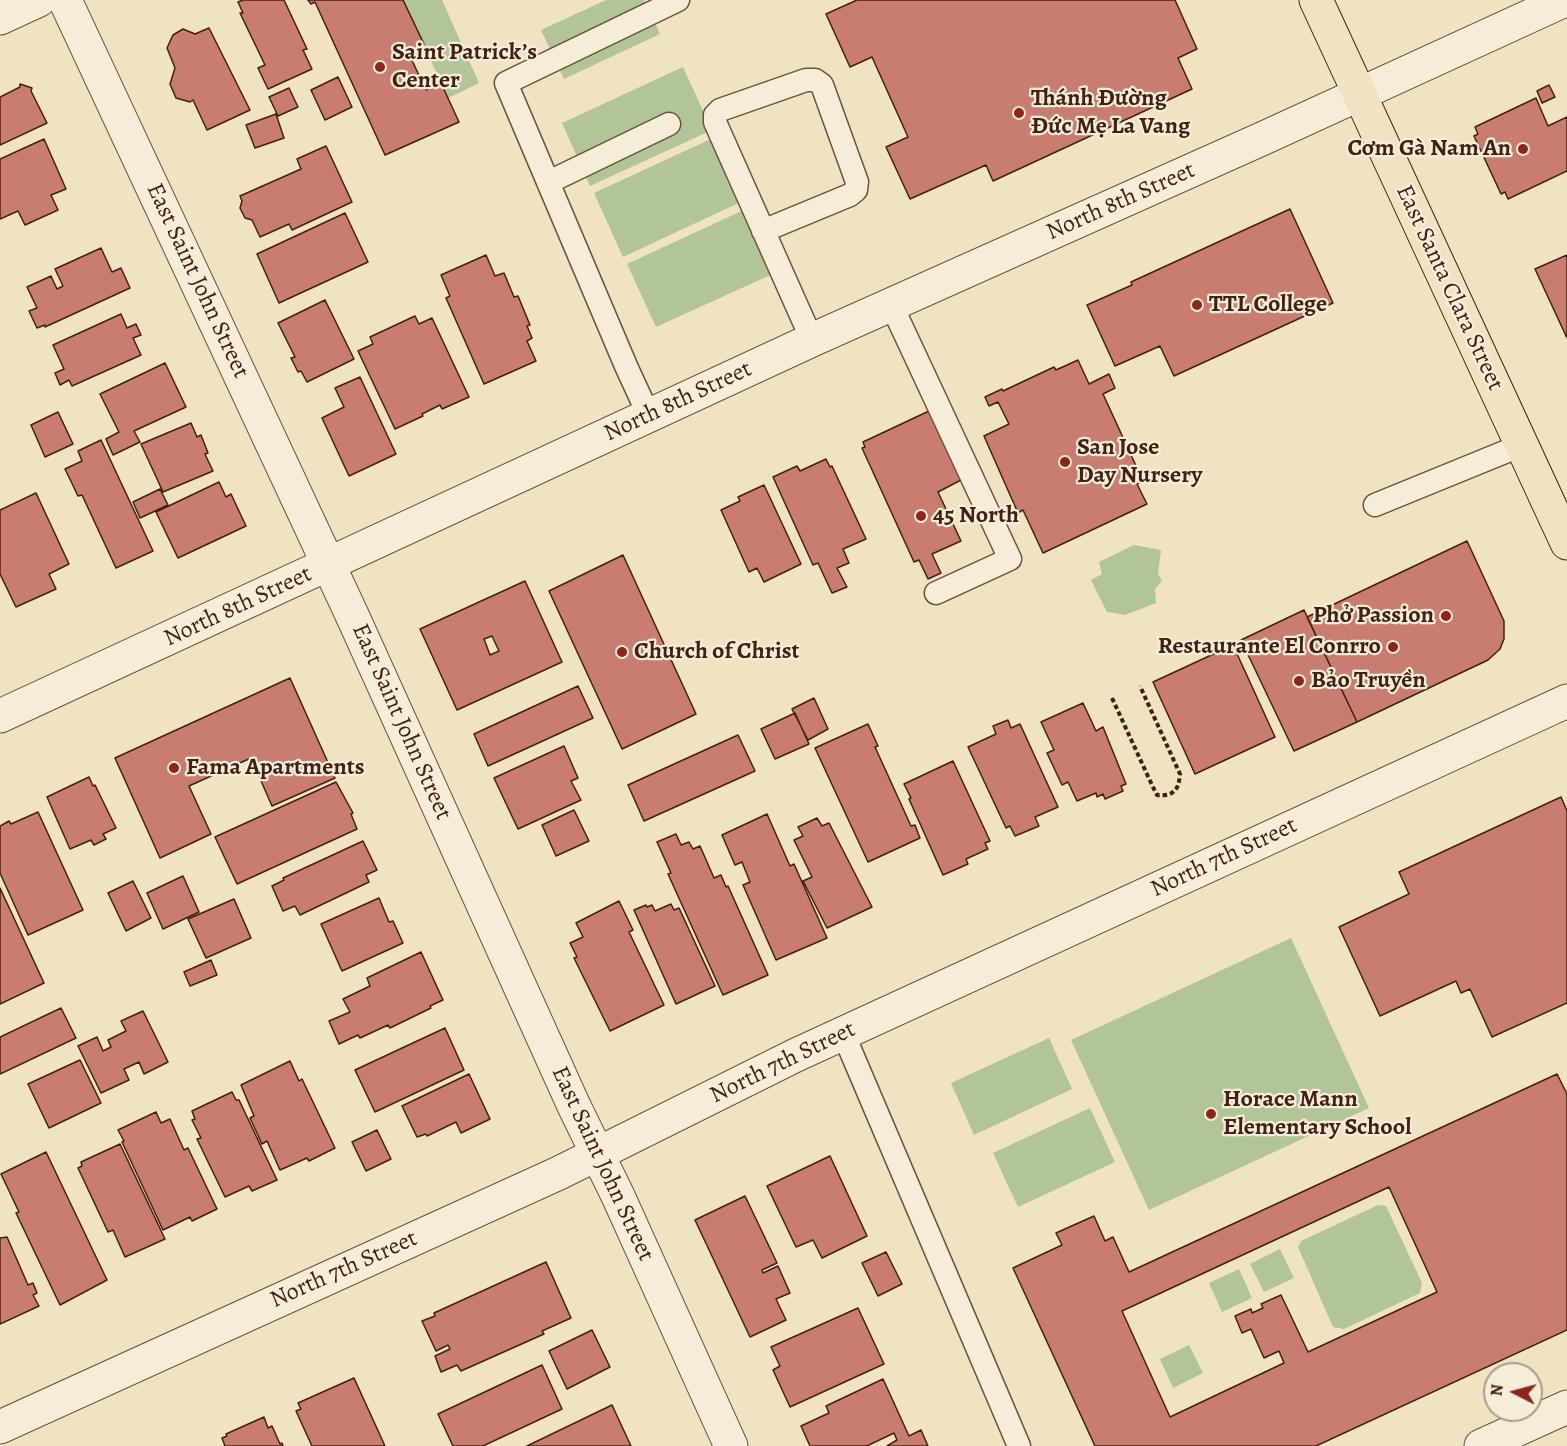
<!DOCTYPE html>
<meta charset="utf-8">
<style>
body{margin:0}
#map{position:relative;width:1567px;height:1446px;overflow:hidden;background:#efe3c2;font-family:Alegreya,serif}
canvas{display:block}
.north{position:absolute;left:1483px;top:1362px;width:60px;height:60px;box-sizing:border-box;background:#f5edd7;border:2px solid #ad9b89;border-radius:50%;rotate:276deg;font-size:16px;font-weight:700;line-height:24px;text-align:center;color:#422013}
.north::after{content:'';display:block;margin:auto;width:21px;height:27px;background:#8f2418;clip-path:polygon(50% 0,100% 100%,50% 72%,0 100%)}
</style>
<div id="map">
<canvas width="1567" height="1446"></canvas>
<div class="north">N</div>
</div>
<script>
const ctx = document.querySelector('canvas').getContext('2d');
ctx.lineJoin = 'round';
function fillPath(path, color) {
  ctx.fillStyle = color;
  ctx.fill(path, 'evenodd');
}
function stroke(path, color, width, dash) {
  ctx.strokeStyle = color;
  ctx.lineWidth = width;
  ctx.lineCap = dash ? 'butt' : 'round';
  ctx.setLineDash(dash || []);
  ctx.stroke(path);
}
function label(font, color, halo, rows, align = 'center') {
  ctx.font = font + ' Alegreya,serif';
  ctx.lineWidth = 4.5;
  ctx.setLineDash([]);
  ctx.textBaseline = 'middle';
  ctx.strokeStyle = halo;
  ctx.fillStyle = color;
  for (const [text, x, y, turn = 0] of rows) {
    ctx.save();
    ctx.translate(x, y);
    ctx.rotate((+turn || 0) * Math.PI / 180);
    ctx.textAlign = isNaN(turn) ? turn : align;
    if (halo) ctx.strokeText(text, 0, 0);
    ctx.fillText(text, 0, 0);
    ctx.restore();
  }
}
const green = new Path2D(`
 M 403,0 L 442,0 L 479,83 L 448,98 Z
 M 606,0 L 644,0 L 660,34 L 564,79 L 541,30 Z
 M 683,67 L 712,130 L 590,186 L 562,123 Z
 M 715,137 L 745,200 L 623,257 L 594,193 Z
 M 748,208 L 777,272 L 656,327 L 627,264 Z
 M 1134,545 L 1161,550 L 1158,574 L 1162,581 L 1155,589 L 1156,603 L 1125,615 L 1107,612 L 1091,580 L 1102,574 L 1099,562 Z
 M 1291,938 L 1369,1108 L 1149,1210 L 1071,1040 Z
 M 1049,1038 L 1072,1089 L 974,1135 L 951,1083 Z
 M 1090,1108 L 1115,1162 L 1018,1207 L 993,1153 Z
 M 1378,1205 L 1386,1206 L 1422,1283 L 1420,1293 L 1344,1329 L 1333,1327 L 1298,1247 L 1301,1241 Z
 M 1280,1249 L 1294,1278 L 1264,1292 L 1250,1264 Z
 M 1239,1269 L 1252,1298 L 1222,1312 L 1209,1283 Z
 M 1189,1345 L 1203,1373 L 1173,1388 L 1160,1359 Z`);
const building = new Path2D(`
 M 243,0 L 284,0 L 307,49 L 303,50 L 312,69 L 268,89 L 258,68 L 265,65 L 240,13 L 243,13 L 238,2 Z
 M 308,0 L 403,0 L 424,44 L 408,52 L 426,90 L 441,83 L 459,122 L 385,155 L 315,2 L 311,4 Z
 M 857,0 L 1175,0 L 1197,49 L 1178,58 L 1192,89 L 993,181 L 986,165 L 910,199 L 886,147 L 908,137 L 872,57 L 850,67 L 826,14 Z
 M 209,28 L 250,110 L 207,130 L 193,100 L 190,102 L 176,98 L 170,84 L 175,68 L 167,48 L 173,35 L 183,29 L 195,34 Z
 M 338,77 L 352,107 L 325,120 L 311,90 Z
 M 20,84 L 32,88 L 31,91 L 47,123 L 0,145 L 0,97 L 20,87 Z
 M 1549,85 L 1555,97 L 1542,103 L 1537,91 Z
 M 289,88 L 298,107 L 278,116 L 269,97 Z
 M 1536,98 L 1548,126 L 1567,117 L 1567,171 L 1508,199 L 1505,192 L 1501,194 L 1474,136 L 1478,134 L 1475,127 Z
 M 276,114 L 284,138 L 255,148 L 246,125 Z
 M 44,139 L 66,189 L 51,195 L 58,210 L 25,225 L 18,211 L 0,219 L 0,159 Z
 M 326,146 L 352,202 L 292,230 L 289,224 L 260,237 L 252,220 L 245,218 L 240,208 L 242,201 L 240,196 L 301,169 L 297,159 Z
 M 1290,209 L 1333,303 L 1174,376 L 1160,346 L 1115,366 L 1087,305 L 1132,285 L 1131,282 Z
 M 345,213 L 368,262 L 279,303 L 257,254 Z
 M 101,248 L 112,272 L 121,268 L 130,288 L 45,327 L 45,325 L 37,328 L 29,311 L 37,308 L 27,287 L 51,276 L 57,289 L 63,286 L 55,269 Z
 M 486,255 L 495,276 L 504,273 L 514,297 L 518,296 L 530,325 L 527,326 L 532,338 L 527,341 L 536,361 L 484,384 L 446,298 L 450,296 L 441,275 Z
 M 1567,255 L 1567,338 L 1535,269 Z
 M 325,300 L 354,359 L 307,382 L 301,371 L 298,372 L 291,358 L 295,357 L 278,323 Z
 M 121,314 L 127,328 L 136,324 L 141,335 L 133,338 L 141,355 L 72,386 L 69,380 L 60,385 L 55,373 L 64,369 L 53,345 Z
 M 415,316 L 419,324 L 432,318 L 469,397 L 442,409 L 440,405 L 422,414 L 423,416 L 395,429 L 358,351 L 373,344 L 370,337 Z
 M 1078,360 L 1089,384 L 1109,374 L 1115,388 L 1103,394 L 1143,481 L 1137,484 L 1147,504 L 1043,553 L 1023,510 L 1018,513 L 984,436 L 1009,424 L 998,402 L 989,406 L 985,397 L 1002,389 L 1003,391 L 1054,367 L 1056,370 Z
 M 165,363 L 186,407 L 134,431 L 140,442 L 113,455 L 106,439 L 119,432 L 100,394 Z
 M 360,377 L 396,454 L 349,476 L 322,418 L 344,407 L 335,388 Z
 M 929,411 L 961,480 L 938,492 L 961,541 L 932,554 L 941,573 L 928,579 L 919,560 L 914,562 L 862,448 L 865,447 L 863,442 Z
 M 58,412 L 73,444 L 45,457 L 31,425 Z
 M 191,423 L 197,437 L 201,435 L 208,453 L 205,454 L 213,471 L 163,492 L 141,444 Z
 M 101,440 L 153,551 L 116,568 L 82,495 L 78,496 L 65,469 L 82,461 L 78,451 Z
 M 826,459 L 830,467 L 832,466 L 866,539 L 843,549 L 849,563 L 837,568 L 847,587 L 832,593 L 818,563 L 813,565 L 773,477 L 797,466 L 800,471 Z
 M 219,482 L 226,497 L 231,494 L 246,526 L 178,558 L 156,512 Z
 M 764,485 L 801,564 L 764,582 L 757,568 L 749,572 L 721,510 L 740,501 L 738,497 Z
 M 160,489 L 168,505 L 140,518 L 133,502 Z
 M 36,493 L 69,564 L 49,574 L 56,589 L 16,607 L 0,574 L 0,510 Z
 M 1467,541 L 1504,621 L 1504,639 L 1500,649 L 1488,660 L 1357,722 L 1307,617 Z
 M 623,555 L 696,714 L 622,749 L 549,591 Z
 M 525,581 L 562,662 L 457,710 L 420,629 ZM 492,636 L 499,651 L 490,655 L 484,639 Z
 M 1304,610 L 1357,722 L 1294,751 L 1241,640 Z
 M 1233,645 L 1275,737 L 1195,774 L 1153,682 Z
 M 290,678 L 335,778 L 272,806 L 251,758 L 189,786 L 211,834 L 160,858 L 115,758 Z
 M 578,686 L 593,718 L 488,766 L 474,734 Z
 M 814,698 L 828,729 L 808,740 L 792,709 Z
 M 1083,703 L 1096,731 L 1103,727 L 1126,784 L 1121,786 L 1123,791 L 1105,799 L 1103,794 L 1097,797 L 1096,793 L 1077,801 L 1068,782 L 1062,785 L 1047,753 L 1054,750 L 1041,722 Z
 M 795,713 L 809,744 L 775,759 L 761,729 Z
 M 1008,720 L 1011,728 L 1020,724 L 1058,807 L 1035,817 L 1039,826 L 1015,836 L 1010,826 L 1006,828 L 968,747 L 996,734 L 993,726 Z
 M 868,724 L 878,746 L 875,747 L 911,826 L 915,825 L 920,838 L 868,862 L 815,748 Z
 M 738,735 L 755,771 L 644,821 L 628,785 Z
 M 564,746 L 578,778 L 571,781 L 581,800 L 518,829 L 494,778 Z
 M 953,761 L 990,841 L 985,843 L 988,849 L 966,859 L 968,864 L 943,875 L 909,799 L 911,798 L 904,784 Z
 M 89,777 L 93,786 L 95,785 L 116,828 L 103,834 L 106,839 L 94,845 L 91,840 L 70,849 L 47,797 Z
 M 336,782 L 353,813 L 351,814 L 357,829 L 237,884 L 215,837 Z
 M 1561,797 L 1567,811 L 1567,1003 L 1492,1037 L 1470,989 L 1461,993 L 1456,981 L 1380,1016 L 1339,927 L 1409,894 L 1399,872 Z
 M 574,810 L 589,841 L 556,856 L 542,825 Z
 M 38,812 L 83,910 L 28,935 L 0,873 L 0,826 L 9,821 L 11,824 Z
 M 767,814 L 790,866 L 794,864 L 827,938 L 776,960 L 743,885 L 750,882 L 742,862 L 735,865 L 722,835 Z
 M 817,818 L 822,826 L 829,823 L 872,907 L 827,928 L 803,881 L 812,877 L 794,840 L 803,836 L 798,827 Z
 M 676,834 L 681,845 L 689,842 L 693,849 L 700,846 L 714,878 L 721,875 L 726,887 L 728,886 L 768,975 L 723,995 L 668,874 L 671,873 L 657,842 Z
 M 363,841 L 377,870 L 366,875 L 369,882 L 300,915 L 295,906 L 283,911 L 272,886 L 284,880 L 283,878 Z
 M 183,876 L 199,912 L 163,929 L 147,893 Z
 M 133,881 L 151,918 L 126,931 L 108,893 Z
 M 0,888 L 44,983 L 0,1004 Z
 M 379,898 L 389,922 L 393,921 L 403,943 L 342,971 L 321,924 Z
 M 234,899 L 251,938 L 206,958 L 188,919 Z
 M 619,901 L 633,930 L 629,932 L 664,1005 L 610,1031 L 574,958 L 577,957 L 570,943 L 583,937 L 576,923 Z
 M 671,904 L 674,910 L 679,908 L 715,986 L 676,1004 L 634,910 L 646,905 L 647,907 L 652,905 L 655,911 Z
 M 421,952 L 443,1000 L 430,1006 L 431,1008 L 390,1028 L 388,1025 L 360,1038 L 358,1035 L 339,1044 L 329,1021 L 350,1012 L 343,999 L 370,986 L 367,978 Z
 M 211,960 L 217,975 L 190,986 L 184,972 Z
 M 61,1008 L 76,1038 L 0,1074 L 0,1037 Z
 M 143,1011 L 168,1062 L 144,1074 L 139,1062 L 124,1069 L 129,1080 L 101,1093 L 78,1046 L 97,1037 L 103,1051 L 111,1047 L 108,1040 L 126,1031 L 121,1021 Z
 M 445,1028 L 464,1070 L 375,1112 L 355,1070 Z
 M 80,1060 L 101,1103 L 49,1128 L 28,1084 Z
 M 290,1061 L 299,1081 L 302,1079 L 335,1148 L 309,1161 L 307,1158 L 280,1170 L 267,1141 L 262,1144 L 250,1118 L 254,1116 L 241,1085 Z
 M 469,1074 L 490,1119 L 461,1133 L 456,1122 L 427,1136 L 426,1134 L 417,1137 L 402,1106 Z
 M 1557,1074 L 1567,1094 L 1567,1330 L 1316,1446 L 1095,1446 L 1013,1268 L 1062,1245 L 1056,1233 L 1094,1216 L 1105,1241 L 1113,1237 L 1129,1272 ZM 1389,1187 L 1437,1292 L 1308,1352 L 1281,1295 L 1261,1304 L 1263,1308 L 1252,1313 L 1251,1309 L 1235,1316 L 1242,1333 L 1251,1329 L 1264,1358 L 1279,1351 L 1284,1363 L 1170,1417 L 1122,1311 Z
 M 232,1092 L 236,1100 L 239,1100 L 277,1180 L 252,1191 L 249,1186 L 225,1197 L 197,1139 L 201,1138 L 192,1120 L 195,1119 L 192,1111 Z
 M 156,1112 L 161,1123 L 170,1119 L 184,1150 L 188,1148 L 217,1209 L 192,1221 L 190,1217 L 163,1230 L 122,1142 L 124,1141 L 118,1130 Z
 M 377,1130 L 391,1159 L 366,1171 L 352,1142 Z
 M 120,1144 L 165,1239 L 125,1257 L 113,1230 L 108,1232 L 78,1168 L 82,1166 L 81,1162 Z
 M 46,1152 L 107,1280 L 60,1305 L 16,1213 L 19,1212 L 1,1174 Z
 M 830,1156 L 867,1236 L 822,1258 L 813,1240 L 796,1247 L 767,1186 Z
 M 745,1196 L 777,1263 L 762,1270 L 763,1273 L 778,1266 L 790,1293 L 776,1299 L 786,1320 L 750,1337 L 695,1220 Z
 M 7,1237 L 28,1285 L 33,1283 L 37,1293 L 33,1295 L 39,1306 L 0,1324 L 0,1238 Z
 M 886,1252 L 902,1284 L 878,1296 L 862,1263 Z
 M 546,1262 L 571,1318 L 542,1331 L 544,1334 L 461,1371 L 457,1365 L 441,1372 L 435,1356 L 450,1349 L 448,1345 L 436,1351 L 422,1321 L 435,1316 L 434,1313 Z
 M 858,1308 L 884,1364 L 790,1407 L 773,1370 L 780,1366 L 771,1347 Z
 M 592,1330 L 610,1367 L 567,1389 L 549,1351 Z
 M 542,1365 L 562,1409 L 483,1446 L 453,1446 L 438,1414 Z
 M 354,1378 L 385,1446 L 312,1446 L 296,1411 L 301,1409 L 298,1403 Z
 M 883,1379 L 909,1436 L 921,1430 L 928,1446 L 887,1446 L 897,1440 L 894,1433 L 867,1446 L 810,1446 L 801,1426 L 829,1413 L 826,1406 Z
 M 612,1405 L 631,1446 L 527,1446 Z
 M 264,1417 L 268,1428 L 272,1426 L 280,1444 L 282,1443 L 283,1446 L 225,1446 L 222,1438 L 227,1436 L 226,1434 Z`);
const path = new Path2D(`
 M 1112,698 L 1152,785 L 1157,795 C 1174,797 1179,789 1180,774 L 1140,686`);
const service = new Path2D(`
 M 549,182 L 669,124
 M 763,231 L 850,195 L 856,190 L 857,182 L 822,85 L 815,80 L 806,80 L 720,110 L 715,115 L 715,122 L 812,340
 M 891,304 L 1010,559 L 936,593
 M 649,416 L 626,366 L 506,83 L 678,0
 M 1375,505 L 1522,445
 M 843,1033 L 1019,1446`);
const minor = new Path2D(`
 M 65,0 L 352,615 L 574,1106 L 618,1196 L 731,1446
 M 0,18 L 39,0
 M 0,716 L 812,340 L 1266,137 L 1565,0
 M 1481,1446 L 1567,1407`);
const tertiary = new Path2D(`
 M 0,1427 L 559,1173 L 796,1055 L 1567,701`);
const primary = new Path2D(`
 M 1316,0 L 1567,543`);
const markers = [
 [380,67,6,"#8f2418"],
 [1019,113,6,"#8f2418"],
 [1523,149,6,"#8f2418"],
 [1197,305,6,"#8f2418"],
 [1065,462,6,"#8f2418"],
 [921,516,6,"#8f2418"],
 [1446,616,6,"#8f2418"],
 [1393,647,6,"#8f2418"],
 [622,652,6,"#8f2418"],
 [1299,681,6,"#8f2418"],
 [174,768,6,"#8f2418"],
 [1211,1114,6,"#8f2418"]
];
const poiNames = [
 ["Saint Patrick’s",392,53],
 ["Center",392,81],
 ["Thánh Đường",1031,99],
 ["Đức Mẹ La Vang",1031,127],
 ["Cơm Gà Nam An",1511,149,"right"],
 ["TTL College",1209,305],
 ["San Jose",1077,448],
 ["Day Nursery",1077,476],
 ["45 North",933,516],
 ["Phở Passion",1434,616,"right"],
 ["Restaurante El Conrro",1381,647,"right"],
 ["Church of Christ",634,652],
 ["Bảo Truyền",1311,681],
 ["Fama Apartments",186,768],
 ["Horace Mann",1223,1100],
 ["Elementary School",1223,1128]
];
const streetNames = [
 ["North 8th Street",1121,202,-24],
 ["East Saint John Street",197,281,65],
 ["East Santa Clara Street",1449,288,65],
 ["North 8th Street",678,402,-25],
 ["North 8th Street",238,607,-25],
 ["East Saint John Street",401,722,66],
 ["North 7th Street",1224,858,-25],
 ["North 7th Street",783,1063,-26],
 ["East Saint John Street",602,1164,65],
 ["North 7th Street",344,1270,-24]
];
fillPath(green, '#b2c599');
fillPath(building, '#c97d71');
stroke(building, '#422013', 1.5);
stroke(service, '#6d513f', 25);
stroke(minor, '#6d513f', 35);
stroke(tertiary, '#6d513f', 35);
stroke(primary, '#422013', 35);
stroke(path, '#422013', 4, [4.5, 3]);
stroke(service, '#f5edd7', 22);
stroke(minor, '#f5edd7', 33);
stroke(tertiary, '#f5edd7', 33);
stroke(primary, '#efe3c2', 33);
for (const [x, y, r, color] of markers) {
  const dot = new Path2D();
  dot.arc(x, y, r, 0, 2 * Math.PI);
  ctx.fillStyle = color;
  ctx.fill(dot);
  stroke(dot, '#f5edd7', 2);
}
label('bold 24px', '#422013', '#f5edd7', poiNames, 'left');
label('24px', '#422013', '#f5edd7', streetNames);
</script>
